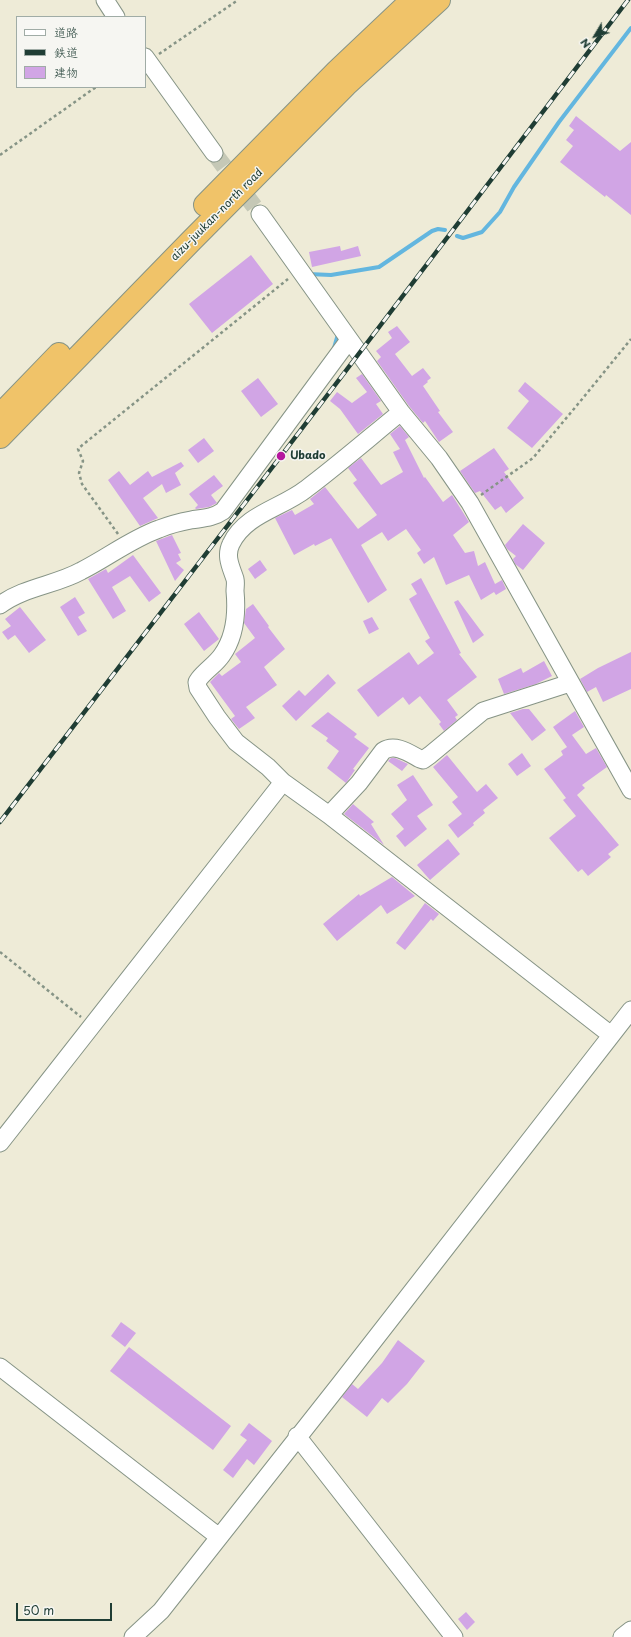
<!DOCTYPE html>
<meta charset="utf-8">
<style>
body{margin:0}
#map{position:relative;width:631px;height:1637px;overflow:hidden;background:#eeebd7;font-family:"Playpen Sans","Klee One",sans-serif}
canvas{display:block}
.legend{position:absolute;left:16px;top:16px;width:130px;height:72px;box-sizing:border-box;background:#f6f6f2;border:1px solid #a0aca6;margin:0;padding:5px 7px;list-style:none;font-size:12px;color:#1f3d34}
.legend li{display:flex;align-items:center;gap:8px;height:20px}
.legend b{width:20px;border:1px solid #a0aca6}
.north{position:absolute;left:575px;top:16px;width:40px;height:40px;-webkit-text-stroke:3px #f6f6f2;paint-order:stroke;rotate:232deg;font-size:11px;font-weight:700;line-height:16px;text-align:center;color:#1f3d34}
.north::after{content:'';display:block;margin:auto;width:14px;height:18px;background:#1f3d34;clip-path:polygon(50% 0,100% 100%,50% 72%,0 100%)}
.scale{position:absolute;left:16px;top:1603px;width:96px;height:18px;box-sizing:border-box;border:2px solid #1f3d34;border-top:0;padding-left:5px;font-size:12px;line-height:14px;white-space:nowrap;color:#1f3d34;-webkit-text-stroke:3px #f6f6f2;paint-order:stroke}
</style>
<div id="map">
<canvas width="631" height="1637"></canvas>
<ul class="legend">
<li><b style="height:5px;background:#fff"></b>道路</li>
<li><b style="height:5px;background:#1f3d34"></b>鉄道</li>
<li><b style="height:11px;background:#d1a5e5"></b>建物</li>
</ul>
<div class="north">N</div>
<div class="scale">50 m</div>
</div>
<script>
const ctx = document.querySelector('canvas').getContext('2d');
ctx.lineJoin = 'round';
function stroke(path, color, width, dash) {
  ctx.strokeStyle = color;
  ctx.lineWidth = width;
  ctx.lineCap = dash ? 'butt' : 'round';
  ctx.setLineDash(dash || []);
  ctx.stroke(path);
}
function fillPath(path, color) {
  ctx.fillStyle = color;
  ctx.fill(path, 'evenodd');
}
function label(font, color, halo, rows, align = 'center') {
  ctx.font = font + ' "Playpen Sans",sans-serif';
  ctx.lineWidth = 3;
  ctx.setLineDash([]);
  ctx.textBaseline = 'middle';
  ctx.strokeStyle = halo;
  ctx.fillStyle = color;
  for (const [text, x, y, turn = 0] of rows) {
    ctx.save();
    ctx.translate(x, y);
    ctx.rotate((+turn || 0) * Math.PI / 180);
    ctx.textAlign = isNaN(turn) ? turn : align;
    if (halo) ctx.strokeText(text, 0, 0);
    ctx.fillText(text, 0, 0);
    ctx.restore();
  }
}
const stream = new Path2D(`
 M 457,236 L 463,238 L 482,232 L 500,212 L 514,187 L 559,122 L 631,28
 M 308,274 L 331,275 L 379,267 L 432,231 L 438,229 L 445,230
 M 334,348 L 338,334`);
const building = new Path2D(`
 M 576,116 L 620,151 L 631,142 L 631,215 L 606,195 L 605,197 L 560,162 L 573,146 L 566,140 L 574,130 L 569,126 Z
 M 340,246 L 341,251 L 358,246 L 361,256 L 312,267 L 309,252 Z
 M 251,255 L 273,284 L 212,333 L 189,304 Z
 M 397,326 L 410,342 L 395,354 L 412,376 L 423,368 L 431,378 L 427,381 L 428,382 L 423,386 L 440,411 L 438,412 L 453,432 L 439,442 L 425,421 L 423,423 L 409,406 L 377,361 L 381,357 L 376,351 L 392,338 L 388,332 Z
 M 362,374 L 381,401 L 376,404 L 383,414 L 358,434 L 340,409 L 330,401 L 337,392 L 352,403 L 367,392 L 356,378 Z
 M 258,378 L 278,404 L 261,417 L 241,391 Z
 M 525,382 L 563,414 L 532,448 L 507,428 L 529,401 L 518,391 Z
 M 400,426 L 409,437 L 405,440 L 424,478 L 425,477 L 443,502 L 452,495 L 469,522 L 453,535 L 465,553 L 474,551 L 478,566 L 485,562 L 495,584 L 502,580 L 506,589 L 496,595 L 494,592 L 481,600 L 469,575 L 446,585 L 434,557 L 424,564 L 417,553 L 421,550 L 406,529 L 388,541 L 382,532 L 361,545 L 387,590 L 368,603 L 331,538 L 315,546 L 314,544 L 294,555 L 275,518 L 292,510 L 295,515 L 314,504 L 310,499 L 325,487 L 358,529 L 377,515 L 353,483 L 357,480 L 348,468 L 361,458 L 381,485 L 403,472 L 393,452 L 400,449 L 390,434 Z
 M 204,438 L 214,451 L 198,463 L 188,450 Z
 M 494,448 L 509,469 L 504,472 L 524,498 L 506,513 L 501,506 L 495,510 L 480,491 L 475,493 L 460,471 Z
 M 181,462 L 184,466 L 175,473 L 181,485 L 166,493 L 162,484 L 143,498 L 158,518 L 140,526 L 108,480 L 119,471 L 130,485 L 148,471 L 152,477 Z
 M 214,475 L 223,486 L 211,495 L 217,503 L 209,507 L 196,509 L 195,508 L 198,505 L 189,494 Z
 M 523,524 L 545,543 L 523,570 L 515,564 L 513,559 L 516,556 L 507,549 L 505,545 Z
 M 172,535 L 181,553 L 178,554 L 181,560 L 176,563 L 184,570 L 175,581 L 156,541 Z
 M 133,555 L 161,593 L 149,602 L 130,576 L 112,587 L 126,611 L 113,619 L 88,579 L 106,569 L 108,573 Z
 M 260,560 L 267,570 L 255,579 L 248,569 Z
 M 421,578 L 461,653 L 459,654 L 477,677 L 447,700 L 458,715 L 455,717 L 457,720 L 444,731 L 439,724 L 441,722 L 420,696 L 409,705 L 403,697 L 378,717 L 357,690 L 409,652 L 418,665 L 434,653 L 425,641 L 430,638 L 409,599 L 417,594 L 411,584 Z
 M 75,597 L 85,613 L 78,617 L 87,631 L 78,636 L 60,607 Z
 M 458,600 L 484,635 L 473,643 L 454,602 Z
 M 253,604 L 269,626 L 268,627 L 285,649 L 264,667 L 277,685 L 246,707 L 255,718 L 239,729 L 231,719 L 235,716 L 210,682 L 219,673 L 222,676 L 241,662 L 235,654 L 255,638 L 244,623 L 246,609 Z
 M 20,607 L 46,640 L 29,653 L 15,635 L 8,640 L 2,632 L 11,626 L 5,619 Z
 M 199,612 L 219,639 L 204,651 L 184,624 Z
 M 372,617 L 379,629 L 369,634 L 363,621 Z
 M 631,652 L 631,689 L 603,702 L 596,687 L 587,692 L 580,679 L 598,668 Z
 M 544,661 L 552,676 L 536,684 L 504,694 L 498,679 L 521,668 L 523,673 Z
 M 328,674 L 336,683 L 296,721 L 282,706 L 299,690 L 305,696 Z
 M 523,709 L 529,709 L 546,730 L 532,741 L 510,713 Z
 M 575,711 L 584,727 L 572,735 L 586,754 L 596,748 L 607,767 L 582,785 L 585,788 L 577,795 L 619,845 L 608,854 L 611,857 L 588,876 L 582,869 L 578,872 L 549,838 L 576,816 L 563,800 L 566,798 L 544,769 L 563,755 L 561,751 L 567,747 L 553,727 Z
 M 328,712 L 357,734 L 354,737 L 369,748 L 353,769 L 355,770 L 346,783 L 327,768 L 339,751 L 326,741 L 328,738 L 311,726 Z
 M 522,753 L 531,766 L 517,776 L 508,764 Z
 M 447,755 L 477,792 L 486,784 L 498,798 L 483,810 L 485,813 L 473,823 L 474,825 L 458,838 L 448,825 L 462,814 L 452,802 L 458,797 L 433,767 Z
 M 395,758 L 408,764 L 402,771 L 388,761 L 391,758 Z
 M 413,775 L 433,805 L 417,816 L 427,829 L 405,847 L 396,836 L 404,829 L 391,814 L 407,800 L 397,785 Z
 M 353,804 L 374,822 L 371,824 L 384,845 L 344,814 Z
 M 448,839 L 460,854 L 430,880 L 417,865 Z
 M 392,877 L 415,896 L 387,914 L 381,905 L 337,941 L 323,924 L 359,894 L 360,896 Z
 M 425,903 L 439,914 L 433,921 L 431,919 L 405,950 L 396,943 Z
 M 121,1322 L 136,1333 L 125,1347 L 111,1336 Z
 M 398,1340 L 425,1361 L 407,1384 L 388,1403 L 382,1398 L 367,1417 L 342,1397 L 352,1384 L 358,1389 L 382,1363 Z
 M 129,1347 L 231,1426 L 213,1450 L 110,1371 Z
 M 249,1423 L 272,1441 L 254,1465 L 247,1459 L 233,1478 L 223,1470 L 247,1440 L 240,1435 Z
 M 466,1612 L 475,1622 L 467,1630 L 458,1619 Z`);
const minorTunnel = new Path2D(`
 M 214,153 L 260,214`);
const path = new Path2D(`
 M 159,54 L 238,0
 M 0,155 L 96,87
 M 481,495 L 533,458 L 583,398 L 631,339
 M 118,534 L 82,484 L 79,473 L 83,461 L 78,449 L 80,447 L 288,279
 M 0,952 L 81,1017`);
const minor = new Path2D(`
 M 105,0 L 116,17
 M 145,57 L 214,153
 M 260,214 L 401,412 L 439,458 L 470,503 L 631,790
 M 0,605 C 24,587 56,585 81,571 C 107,558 131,539 159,529 C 169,525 180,522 191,520 C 203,518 213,518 223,511 L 349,340
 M 283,782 L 268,767 L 236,742 L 217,717 L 198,688 L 197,682 L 199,679 C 206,670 216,664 222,655 C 235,637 237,612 235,591 C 235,587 236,583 235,579 C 231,567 225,556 231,544 C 245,514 282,508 306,489 C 338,465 369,438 401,412
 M 329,815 L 359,783 L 383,751 C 395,743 409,753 420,759 L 423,760 L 430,755 L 483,711 L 570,683
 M 0,1143 L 283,782 L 329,815 L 611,1035
 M 0,1367 L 219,1537
 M 297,1436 L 454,1637
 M 133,1637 L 161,1611 L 340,1384 L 631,1010
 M 622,1637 L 631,1630`);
const highway = new Path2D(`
 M 205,205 L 337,71 L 412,0
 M 0,415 L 59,354
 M 0,437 L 192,240 L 346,85 L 439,0`);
const rail = new Path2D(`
 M 0,822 L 281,456 L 628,0`);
const markers = [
 [281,456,5,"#b5179e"]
];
const streetNames = [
 ["aizu-juukan-north road",217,215,-45]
];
const poiNames = [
 ["Ubado",290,456]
];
stroke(stream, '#63b6df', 4);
fillPath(building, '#d1a5e5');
stroke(minorTunnel, '#c5c8b6', 17, [17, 8]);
stroke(minor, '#869486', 19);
stroke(highway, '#869486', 24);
stroke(path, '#869486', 2.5, [3, 3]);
stroke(minor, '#fff', 17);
stroke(highway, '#f0c369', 22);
stroke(rail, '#1f3d34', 4.5);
stroke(rail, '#f6f6f2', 3, [9]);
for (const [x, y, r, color] of markers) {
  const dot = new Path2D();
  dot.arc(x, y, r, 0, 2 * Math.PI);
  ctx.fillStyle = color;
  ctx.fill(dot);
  stroke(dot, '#f6f6f2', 1.5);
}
label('11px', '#1f3d34', '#f6f6f2', streetNames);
label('bold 11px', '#1f3d34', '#f6f6f2', poiNames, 'left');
</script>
